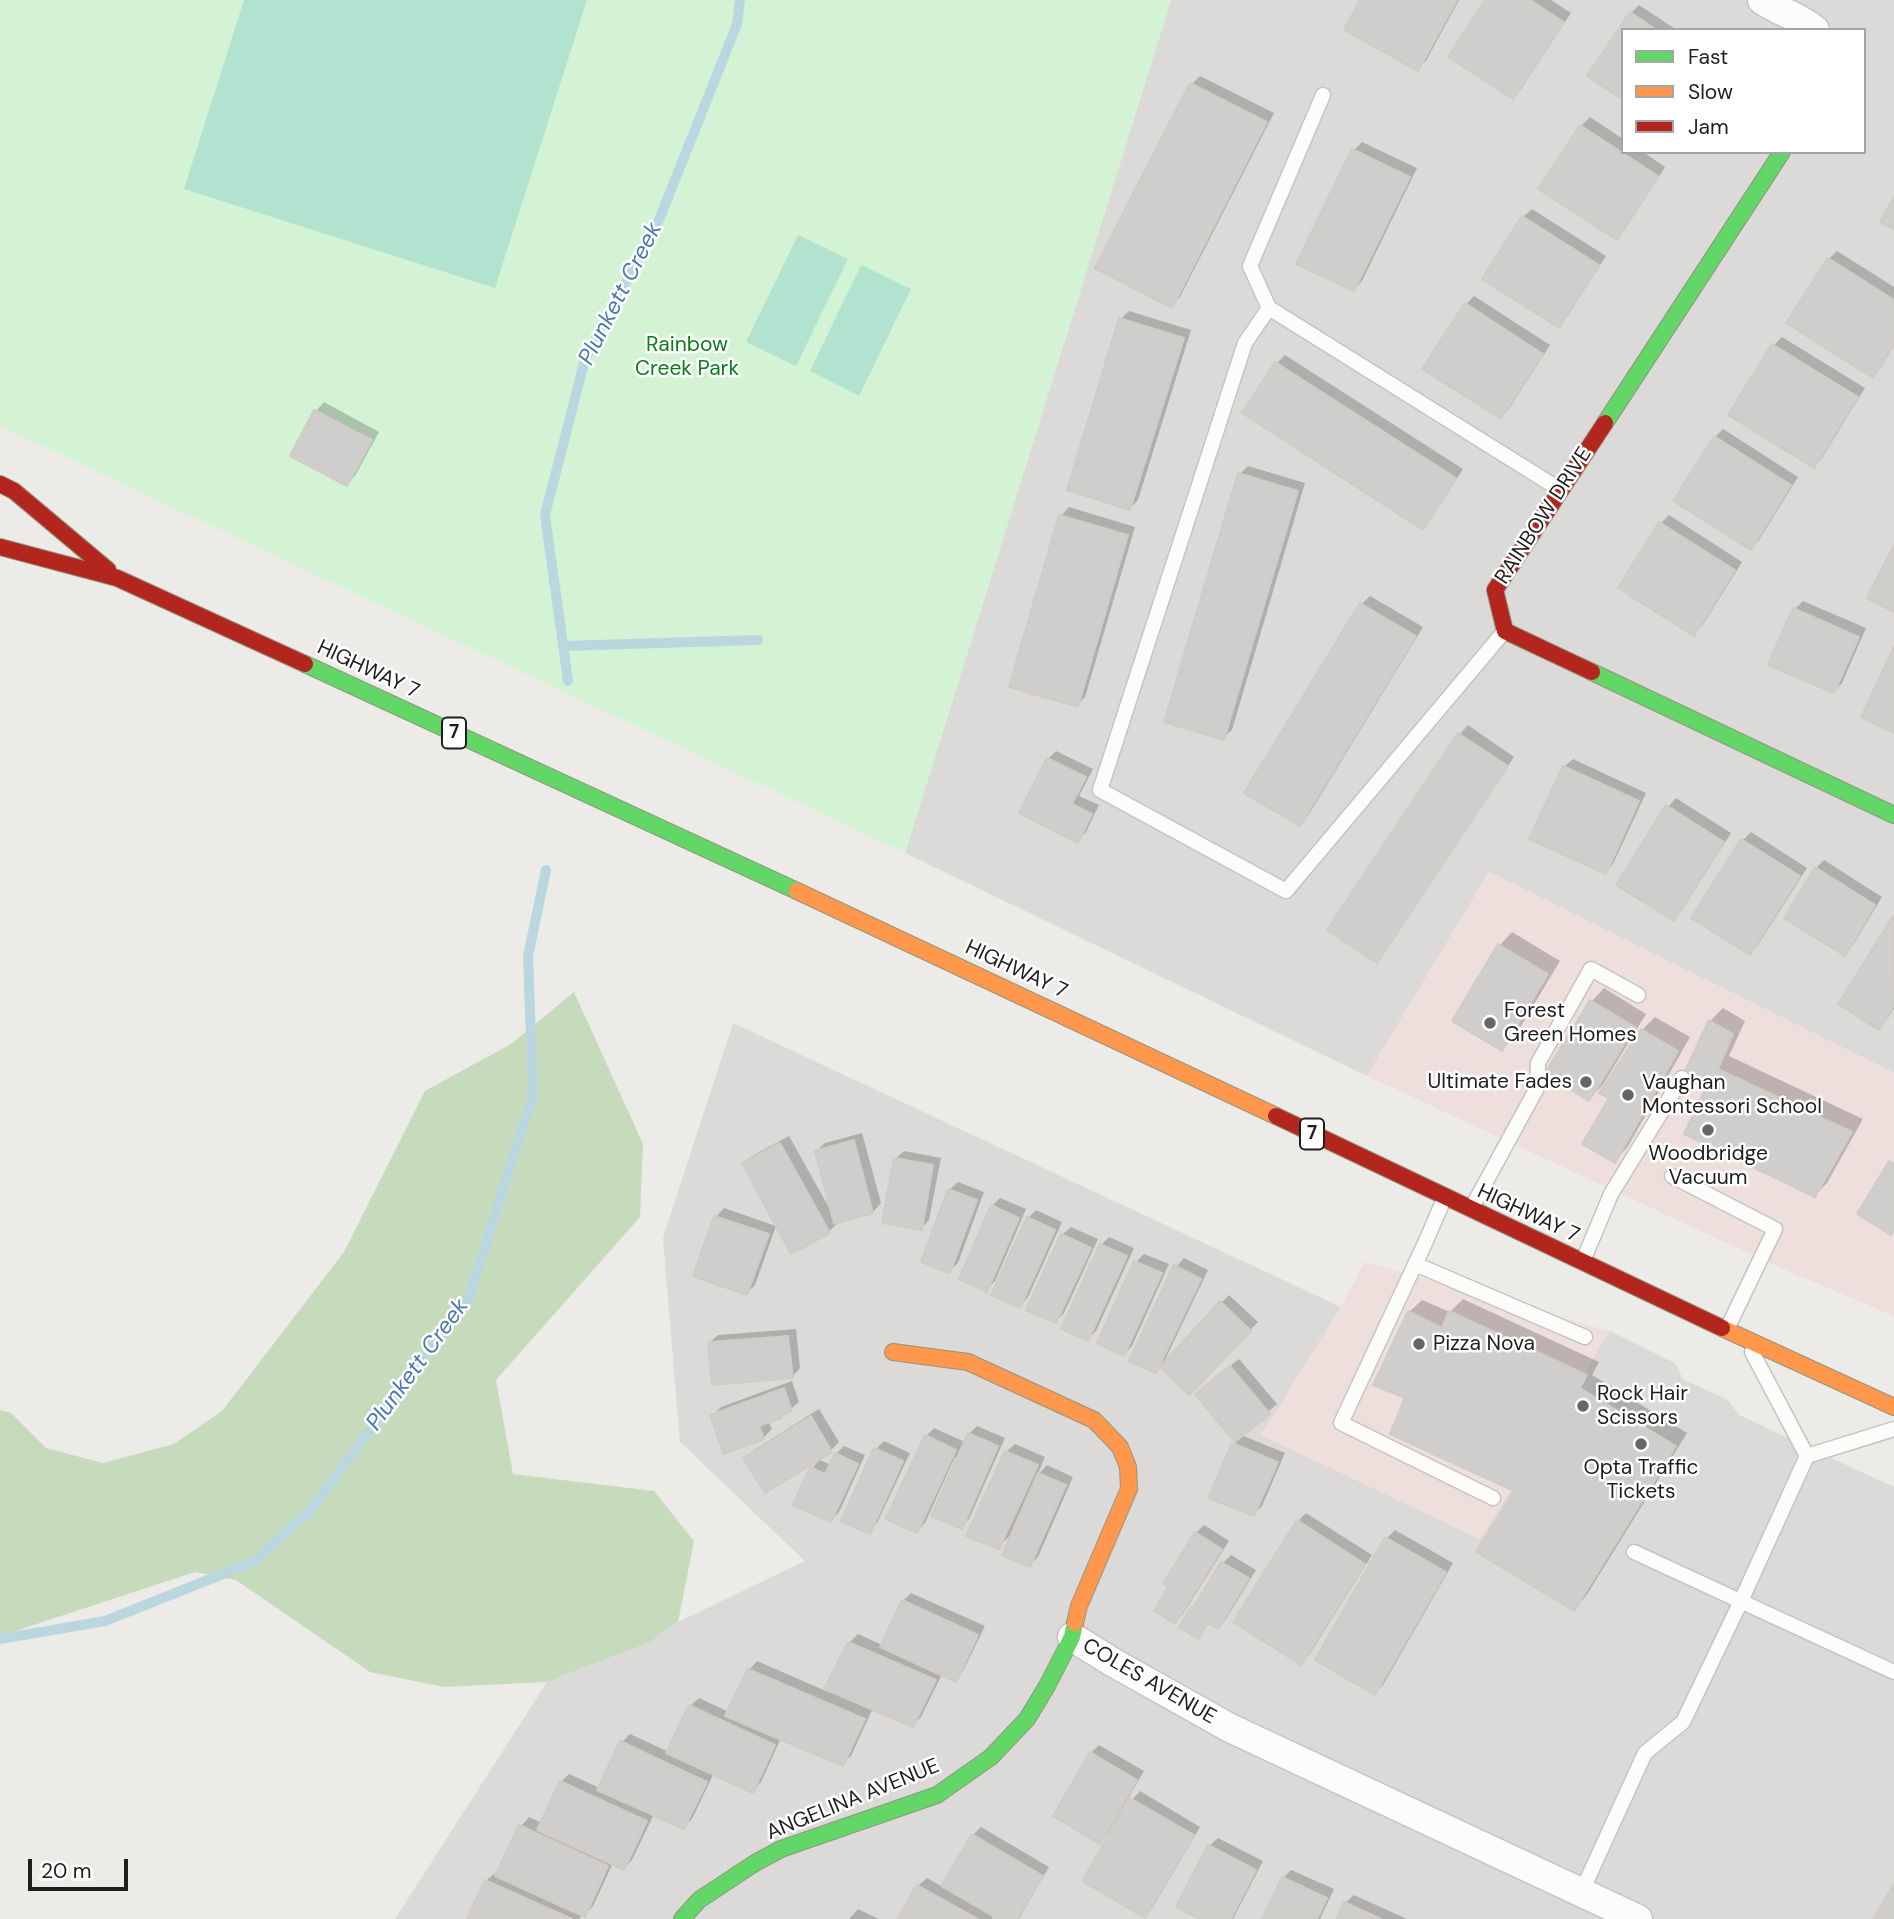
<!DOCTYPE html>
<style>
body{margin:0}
#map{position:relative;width:1894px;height:1919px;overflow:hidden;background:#ecebe7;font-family:"DM Sans",sans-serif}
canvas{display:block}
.legend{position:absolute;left:1621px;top:28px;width:245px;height:126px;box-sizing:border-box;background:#fff;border:2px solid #a5a5a5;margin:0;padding:9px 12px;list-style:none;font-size:21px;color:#1e1e1e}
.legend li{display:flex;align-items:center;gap:14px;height:35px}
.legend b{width:35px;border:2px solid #a5a5a5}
.scale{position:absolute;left:28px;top:1859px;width:100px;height:32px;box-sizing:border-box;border:4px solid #1e1e1e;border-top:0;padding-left:9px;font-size:21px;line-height:24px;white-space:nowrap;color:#1e1e1e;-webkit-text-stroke:5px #fff;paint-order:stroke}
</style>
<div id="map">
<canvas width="1894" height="1919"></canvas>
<ul class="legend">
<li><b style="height:9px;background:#63d668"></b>Fast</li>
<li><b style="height:9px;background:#ff974d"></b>Slow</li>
<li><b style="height:9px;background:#b3261e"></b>Jam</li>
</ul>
<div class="scale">20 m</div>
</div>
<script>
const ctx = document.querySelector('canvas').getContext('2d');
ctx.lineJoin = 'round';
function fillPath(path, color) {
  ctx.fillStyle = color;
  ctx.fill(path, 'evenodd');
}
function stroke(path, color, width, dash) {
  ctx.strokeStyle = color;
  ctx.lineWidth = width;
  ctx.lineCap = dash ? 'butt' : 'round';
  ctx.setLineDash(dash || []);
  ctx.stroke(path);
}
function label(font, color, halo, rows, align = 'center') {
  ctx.font = font + ' "DM Sans",sans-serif';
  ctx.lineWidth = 5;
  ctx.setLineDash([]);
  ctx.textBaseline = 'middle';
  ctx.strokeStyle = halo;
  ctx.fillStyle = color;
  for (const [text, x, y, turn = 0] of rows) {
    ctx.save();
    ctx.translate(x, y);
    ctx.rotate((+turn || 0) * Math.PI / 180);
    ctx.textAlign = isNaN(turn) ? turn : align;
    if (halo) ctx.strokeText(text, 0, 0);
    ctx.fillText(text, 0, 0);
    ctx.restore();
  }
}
const residential = new Path2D(`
 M 1171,0 L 1894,0 L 1894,1073 L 1489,872 L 1367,1076 L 905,853 ZM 1623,30 L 1864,30 L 1864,152 L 1623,152 Z
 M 733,1023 L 1341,1307 L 1262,1435 L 1480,1539 L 1610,1331 L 1675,1363 L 1683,1379 L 1728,1400 L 1739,1415 L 1894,1487 L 1894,1919 L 395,1919 L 547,1682 L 650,1642 L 678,1622 L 805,1561 L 680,1442 L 663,1238 Z`);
const commercial = new Path2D(`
 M 1489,872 L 1894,1073 L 1894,1316 L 1785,1270 L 1367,1076 Z
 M 1365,1262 L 1610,1331 L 1480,1539 L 1261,1435 L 1341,1307 Z`);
const forest = new Path2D(`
 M 574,992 L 643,1144 L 640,1217 L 496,1380 L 513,1474 L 654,1491 L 694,1541 L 678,1622 L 650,1642 L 547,1682 L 444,1687 L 370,1672 L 236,1580 L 195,1572 L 0,1636 L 0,1410 L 11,1413 L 46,1448 L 103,1463 L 174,1444 L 222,1411 L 344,1252 L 425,1091 L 511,1044 Z`);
const park = new Path2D(`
 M 0,0 L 1171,0 L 905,853 L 0,426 Z`);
const pitch = new Path2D(`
 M 244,0 L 587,0 L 495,288 L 184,189 Z
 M 798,235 L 848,259 L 796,366 L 746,342 Z
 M 861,265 L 911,289 L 859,396 L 810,371 Z`);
const shadow = new Path2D(`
 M 1362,0 L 1459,0 L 1426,61 L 1417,69 Z
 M 1487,0 L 1551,0 L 1571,13 L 1521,89 L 1513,97 Z
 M 1639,5 L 1677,30 L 1623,30 L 1631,13 Z
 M 1200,76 L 1274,113 L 1180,297 L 1172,305 L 1098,267 L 1192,84 Z
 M 1590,117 L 1623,139 L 1623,152 L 1643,152 L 1665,167 L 1625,229 L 1616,238 L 1541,188 L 1581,126 Z
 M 1362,142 L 1417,168 L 1362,281 L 1354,289 L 1354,150 Z
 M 1532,209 L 1606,256 L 1567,317 L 1559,326 L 1523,217 Z
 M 1837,251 L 1894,287 L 1894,346 L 1881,367 L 1872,375 L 1829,259 Z
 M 1474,296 L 1550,345 L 1509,409 L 1501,417 L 1466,304 Z
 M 1129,311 L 1191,330 L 1138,500 L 1130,508 L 1121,319 Z
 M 1782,337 L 1865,388 L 1822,458 L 1814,466 L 1774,345 Z
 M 1285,355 L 1463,469 L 1431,519 L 1423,528 L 1277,363 Z
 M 324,402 L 379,432 L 355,476 L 347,484 L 292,455 L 316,411 Z
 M 1723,429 L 1798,477 L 1759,540 L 1751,548 L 1715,437 Z
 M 1248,466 L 1305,483 L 1232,730 L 1223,738 L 1240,474 Z
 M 1069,507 L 1135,527 L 1085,697 L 1077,705 L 1061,516 Z
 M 1669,515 L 1742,562 L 1702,626 L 1693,634 L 1661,523 Z
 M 1370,596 L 1423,627 L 1308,816 L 1299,824 L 1247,792 L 1362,604 Z
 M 1803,601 L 1866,628 L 1842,683 L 1834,691 L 1795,609 Z
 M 1468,725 L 1514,757 L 1385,952 L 1376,961 L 1330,929 L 1460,734 Z
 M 1056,751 L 1093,769 L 1079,796 L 1099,805 L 1086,832 L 1077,841 L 1048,759 Z
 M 1573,759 L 1646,793 L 1613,864 L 1605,872 L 1564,767 Z
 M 1676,798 L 1731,833 L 1682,910 L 1674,918 L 1668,807 Z
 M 1751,832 L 1807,868 L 1758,945 L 1750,953 L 1743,840 Z
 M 1824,860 L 1882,897 L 1853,945 L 1844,953 L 1816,868 Z
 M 1894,918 L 1894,1008 L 1887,1019 L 1879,1027 L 1841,1004 Z
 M 1512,932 L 1560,961 L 1515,1036 L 1502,1049 L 1455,1021 L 1500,945 Z
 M 1604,988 L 1646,1014 L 1602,1086 L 1589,1098 L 1547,1073 L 1592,1001 Z
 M 1723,1008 L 1745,1021 L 1729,1056 L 1863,1119 L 1827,1183 L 1815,1195 L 1711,1082 L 1710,1021 Z
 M 1655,1017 L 1690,1037 L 1627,1148 L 1614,1161 L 1611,1097 L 1642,1030 Z
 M 862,1133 L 881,1203 L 873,1212 L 836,1221 L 838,1223 L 829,1231 L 792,1252 L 744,1164 L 752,1156 L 789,1136 L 831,1211 L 816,1151 L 825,1143 Z
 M 904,1151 L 941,1158 L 929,1220 L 921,1229 L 895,1159 Z
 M 958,1182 L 984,1192 L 958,1263 L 949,1271 L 949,1190 Z
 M 1000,1198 L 1026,1209 L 995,1281 L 987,1289 L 992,1206 Z
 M 724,1208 L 776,1226 L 755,1285 L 747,1293 L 716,1217 Z
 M 1036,1210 L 1062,1222 L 1028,1297 L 1020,1306 L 1028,1218 Z
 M 1071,1227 L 1098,1239 L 1064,1313 L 1056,1321 L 1062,1235 Z
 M 1109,1237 L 1134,1248 L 1096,1331 L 1088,1339 L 1101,1245 Z
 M 1144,1254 L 1169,1264 L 1132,1346 L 1124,1354 L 1136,1262 Z
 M 1184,1258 L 1208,1270 L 1163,1364 L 1229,1295 L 1258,1322 L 1189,1393 L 1161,1366 L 1156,1371 L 1176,1267 Z
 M 1463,1299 L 1599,1362 L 1592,1375 L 1687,1433 L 1586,1596 L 1574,1609 L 1517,1490 L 1409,1312 L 1422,1300 L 1450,1312 Z
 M 796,1329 L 800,1368 L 792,1377 L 709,1343 L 718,1335 Z
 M 1239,1359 L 1277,1404 L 1241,1435 L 1285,1453 L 1262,1506 L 1254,1514 L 1211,1497 L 1236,1441 L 1205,1386 Z
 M 792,1381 L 799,1402 L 781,1417 L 768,1421 L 772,1429 L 763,1438 L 712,1416 L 721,1407 Z
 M 819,1409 L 839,1442 L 831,1450 L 765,1491 L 745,1458 L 754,1450 Z
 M 977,1426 L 1005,1438 L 969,1519 L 961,1527 L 958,1458 L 955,1457 L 925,1523 L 917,1531 L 926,1436 L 934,1428 L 965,1442 L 969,1434 Z
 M 884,1441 L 910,1453 L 877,1523 L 869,1532 L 876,1449 Z
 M 1015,1444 L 1045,1457 L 1037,1476 L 1047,1465 L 1073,1477 L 1038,1557 L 1030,1565 L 1013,1533 L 998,1547 L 1006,1452 Z
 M 844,1446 L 865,1455 L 839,1512 L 831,1520 L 812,1468 L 820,1460 L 831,1465 L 836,1454 Z
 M 1306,1513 L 1372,1555 L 1309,1655 L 1300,1663 L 1298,1521 Z
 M 1204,1525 L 1229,1541 L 1183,1614 L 1175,1622 L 1171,1587 L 1196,1533 Z
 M 1395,1530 L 1453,1563 L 1383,1685 L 1375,1693 L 1387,1538 Z
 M 1231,1555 L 1256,1570 L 1226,1619 L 1218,1627 L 1210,1622 L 1198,1637 L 1181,1626 L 1193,1608 L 1200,1600 L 1223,1563 Z
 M 911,1593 L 985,1626 L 963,1671 L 955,1680 L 942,1674 L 921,1717 L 913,1725 L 873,1708 L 851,1756 L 842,1764 L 781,1738 L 761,1782 L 753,1791 L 714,1773 L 692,1819 L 684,1827 L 654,1814 L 632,1860 L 624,1868 L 613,1863 L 593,1906 L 585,1915 L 582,1914 L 580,1919 L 469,1919 L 486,1881 L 495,1873 L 498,1874 L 521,1826 L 529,1817 L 542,1823 L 561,1782 L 569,1774 L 600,1788 L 622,1742 L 630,1734 L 669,1752 L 690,1706 L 699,1698 L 729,1712 L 749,1670 L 757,1661 L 826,1691 L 849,1643 L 858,1634 L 882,1645 L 903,1601 Z
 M 1099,1745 L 1144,1771 L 1108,1833 L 1100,1841 L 1091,1753 Z
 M 1140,1791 L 1200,1827 L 1153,1907 L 1145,1915 L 1132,1800 Z
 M 981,1827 L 1049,1867 L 1020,1917 L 1018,1919 L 1002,1919 L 994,1915 L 992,1919 L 899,1919 L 918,1886 L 927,1878 L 943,1887 L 973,1835 Z
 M 1218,1838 L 1263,1861 L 1233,1919 L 1204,1919 L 1209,1846 Z
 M 1291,1870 L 1334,1889 L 1320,1919 L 1264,1919 L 1283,1878 Z
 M 1354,1895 L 1407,1919 L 1338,1919 L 1345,1903 Z
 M 858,1909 L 879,1919 L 849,1919 Z`);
const stream = new Path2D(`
 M 563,646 L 758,640
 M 568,681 L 545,515 L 585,359 L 659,220 L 737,24 L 740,0
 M 0,1639 L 105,1621 L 253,1562 L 309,1512 L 469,1297 L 533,1094 L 528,956 L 546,870`);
const building = new Path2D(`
 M 1360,0 L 1457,0 L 1418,71 L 1344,30 Z
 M 1485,0 L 1530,0 L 1564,22 L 1513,99 L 1448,57 Z
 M 1630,12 L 1657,30 L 1623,30 L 1623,100 L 1587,76 Z
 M 1190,83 L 1267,122 L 1172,308 L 1095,268 Z
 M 1580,125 L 1658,176 L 1617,240 L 1538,189 Z
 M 1352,149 L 1410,177 L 1354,291 L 1296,264 Z
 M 1894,197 L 1894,230 L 1880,222 Z
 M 1522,216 L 1599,265 L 1559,328 L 1482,279 Z
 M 1828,258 L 1894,300 L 1894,344 L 1873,378 L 1786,323 Z
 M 1465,303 L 1543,354 L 1501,419 L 1422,369 Z
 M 1119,318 L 1184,338 L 1130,510 L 1067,490 Z
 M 1772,344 L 1858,397 L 1814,468 L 1728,415 Z
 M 1275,362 L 1456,478 L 1423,530 L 1242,413 Z
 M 314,410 L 372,440 L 347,486 L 290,456 Z
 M 1714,436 L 1791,485 L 1751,550 L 1673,501 Z
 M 1238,473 L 1298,491 L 1224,740 L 1164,722 Z
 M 1059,515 L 1128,535 L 1078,707 L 1009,687 Z
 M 1659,522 L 1735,570 L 1694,636 L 1618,588 Z
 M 1894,545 L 1894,612 L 1867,598 Z
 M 1360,603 L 1416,636 L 1300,826 L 1244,793 Z
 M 1793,608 L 1859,637 L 1834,693 L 1768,665 Z
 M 1894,647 L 1894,733 L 1861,717 Z
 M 1458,733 L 1508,766 L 1377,963 L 1327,930 Z
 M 1047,758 L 1086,777 L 1072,804 L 1092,814 L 1078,843 L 1019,813 Z
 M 1563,766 L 1639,801 L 1606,874 L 1529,839 Z
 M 1666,805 L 1724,842 L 1674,921 L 1616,885 Z
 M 1741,839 L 1800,876 L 1750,955 L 1691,918 Z
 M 1815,867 L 1875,905 L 1845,956 L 1784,918 Z
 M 1893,916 L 1894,1005 L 1879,1030 L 1838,1004 Z
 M 1498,944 L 1548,974 L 1502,1051 L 1452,1021 Z
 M 1590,1000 L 1635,1027 L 1589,1101 L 1545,1073 Z
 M 1709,1020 L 1733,1034 L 1718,1069 L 1852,1132 L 1815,1197 L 1684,1134 L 1708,1083 L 1684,1073 Z
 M 1641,1029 L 1678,1051 L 1615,1163 L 1582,1144 L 1609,1098 L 1599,1093 Z
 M 854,1140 L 873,1213 L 834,1224 L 815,1151 Z
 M 780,1143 L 830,1233 L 791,1254 L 742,1163 Z
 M 894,1158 L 933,1165 L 922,1230 L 882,1223 Z
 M 1889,1161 L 1894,1164 L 1894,1230 L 1891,1235 L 1857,1214 Z
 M 948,1189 L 977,1200 L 950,1273 L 921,1262 Z
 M 991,1205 L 1019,1218 L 987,1292 L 959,1279 Z
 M 714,1216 L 769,1234 L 747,1295 L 693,1276 Z
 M 1027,1217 L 1055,1230 L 1020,1308 L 991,1295 Z
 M 1061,1234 L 1091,1248 L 1056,1323 L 1026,1310 Z
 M 1100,1244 L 1127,1256 L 1088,1341 L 1061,1329 Z
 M 1134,1261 L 1162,1273 L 1124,1356 L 1097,1343 Z
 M 1174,1265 L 1201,1279 L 1156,1373 L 1129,1361 Z
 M 1220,1301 L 1251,1331 L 1189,1395 L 1160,1367 Z
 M 1408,1311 L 1442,1328 L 1449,1311 L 1587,1375 L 1580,1388 L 1676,1446 L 1574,1611 L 1476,1552 L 1514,1491 L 1390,1434 L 1405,1398 L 1373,1385 Z
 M 788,1336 L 793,1378 L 712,1385 L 708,1342 Z
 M 1230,1366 L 1270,1414 L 1235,1442 L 1195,1394 Z
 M 784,1388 L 792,1411 L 781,1415 L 782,1418 L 759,1426 L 764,1439 L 724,1454 L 710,1415 Z
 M 811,1416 L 832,1452 L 765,1493 L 743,1458 Z
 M 968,1433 L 998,1446 L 962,1529 L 931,1516 Z
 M 925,1435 L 956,1450 L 917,1533 L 886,1519 Z
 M 1232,1443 L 1278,1462 L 1254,1516 L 1208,1498 Z
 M 874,1448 L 903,1461 L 870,1534 L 841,1521 Z
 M 1005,1451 L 1038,1465 L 999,1549 L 966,1536 Z
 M 835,1453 L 858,1464 L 831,1522 L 793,1505 L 810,1467 L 825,1474 Z
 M 1038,1473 L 1066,1485 L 1030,1567 L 1002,1555 Z
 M 1297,1520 L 1365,1564 L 1301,1665 L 1233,1622 Z
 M 1195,1532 L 1222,1549 L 1175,1624 L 1154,1611 L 1168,1587 L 1163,1584 Z
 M 1385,1537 L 1446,1572 L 1375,1695 L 1315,1660 Z
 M 1221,1562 L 1249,1578 L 1218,1629 L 1208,1623 L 1198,1639 L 1179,1627 L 1191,1607 L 1193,1608 Z
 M 902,1600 L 978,1635 L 956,1682 L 880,1647 Z
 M 848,1642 L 936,1680 L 913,1727 L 824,1689 Z
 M 748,1669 L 865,1719 L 843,1766 L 725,1716 Z
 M 689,1705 L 775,1745 L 753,1793 L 666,1753 Z
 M 620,1741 L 707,1782 L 684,1829 L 597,1790 Z
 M 1090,1752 L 1137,1780 L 1100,1844 L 1053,1816 Z
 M 560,1781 L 647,1821 L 624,1870 L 537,1830 Z
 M 1130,1798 L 1194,1835 L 1145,1918 L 1082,1881 Z
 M 519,1825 L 608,1866 L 585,1917 L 495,1876 Z
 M 972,1834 L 1043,1876 L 1017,1919 L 998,1919 L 941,1886 Z
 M 1208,1845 L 1256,1870 L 1231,1919 L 1200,1919 L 1176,1907 Z
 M 1282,1877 L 1327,1898 L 1317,1919 L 1262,1919 Z
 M 485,1880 L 572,1919 L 467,1919 Z
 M 1894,1884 L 1894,1919 L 1873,1919 Z
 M 917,1885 L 978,1919 L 897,1919 Z
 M 1344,1902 L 1381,1919 L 1336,1919 Z`);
const lane = new Path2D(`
 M 1269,308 L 1250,266 L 1323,95
 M 1503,633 L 1286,891 L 1100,790 L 1245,343 L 1269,308 L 1559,489
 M 1672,1176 L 1775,1229 L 1727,1329
 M 1444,1199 L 1426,1241 L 1341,1423 L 1493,1498
 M 1471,1209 L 1537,1088 L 1538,1063 L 1591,969 L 1638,995
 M 1583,1261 L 1611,1194 L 1682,1078
 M 1415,1264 L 1585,1337
 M 1752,1352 L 1807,1456
 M 1634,1552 L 1894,1672
 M 1581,1893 L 1645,1753 L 1683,1722 L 1741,1601 L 1807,1456 L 1894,1429`);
const street = new Path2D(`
 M 1762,0 C 1779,12 1799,16 1815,30
 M 1072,1637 L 1114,1663 L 1230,1728 L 1638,1919`);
const fast = new Path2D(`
 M 1605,423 L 1782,152
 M 305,664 L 797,891
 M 1592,672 L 1894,815
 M 682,1919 L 699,1900 L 755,1863 L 781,1849 L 937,1795 L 991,1757 L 1027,1719 L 1047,1686 L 1072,1637 L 1075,1623`);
const slow = new Path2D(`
 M 797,891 L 1276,1116
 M 1722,1328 L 1894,1407
 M 893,1352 L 968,1362 L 1094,1420 L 1120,1447 L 1128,1467 L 1129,1489 L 1079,1606 L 1075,1623`);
const jam = new Path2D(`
 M 0,484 L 14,491 L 108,570
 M 0,547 L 117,578 L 305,664
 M 1592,672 L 1505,631 L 1495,590 L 1605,423
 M 1276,1116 L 1722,1328`);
const markers = [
 [1490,1023,7,"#666664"],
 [1586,1082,7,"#666664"],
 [1628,1095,7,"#666664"],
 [1708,1130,7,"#666664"],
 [1419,1344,7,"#666664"],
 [1583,1406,7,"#666664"],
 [1641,1444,7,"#666664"]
];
const shields = [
 [454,733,24],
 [1312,1134,24]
];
const shieldNames = [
 ["7",454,733],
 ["7",1312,1134]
];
const parkNames = [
 ["Rainbow",687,345],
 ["Creek Park",687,369]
];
const streetNames = [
 ["RAINBOW DRIVE",1544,516,-57],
 ["HIGHWAY 7",368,670,25],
 ["HIGHWAY 7",1016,970,25],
 ["HIGHWAY 7",1528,1214,25],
 ["COLES AVENUE",1149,1682,30],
 ["ANGELINA AVENUE",853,1800,-22]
];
const poiNames = [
 ["Forest",1504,1011],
 ["Green Homes",1504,1035],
 ["Ultimate Fades",1572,1082,"right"],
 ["Vaughan",1642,1083],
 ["Montessori School",1642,1107],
 ["Woodbridge",1708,1154,"center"],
 ["Vacuum",1708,1178,"center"],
 ["Pizza Nova",1433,1344],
 ["Rock Hair",1597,1394],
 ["Scissors",1597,1418],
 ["Opta Traffic",1641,1468,"center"],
 ["Tickets",1641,1492,"center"]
];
const waterNames = [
 ["Plunkett Creek",621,294,-63],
 ["Plunkett Creek",418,1365,-54]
];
fillPath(residential, '#dbdad8');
fillPath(commercial, '#eedfdc');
fillPath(forest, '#c6dbbc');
fillPath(park, '#d4f3d5');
fillPath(pitch, '#b2e3d0');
fillPath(shadow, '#0003');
stroke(stream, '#bad7df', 10);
fillPath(building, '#d0cecc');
stroke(building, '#cfccc8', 2);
stroke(lane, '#c5c4c3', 17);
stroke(street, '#c5c4c3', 31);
stroke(fast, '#93967f', 18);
stroke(slow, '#93967f', 18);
stroke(jam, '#93967f', 18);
stroke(lane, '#fcfcfb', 14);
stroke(street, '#fcfcfb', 28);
stroke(fast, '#63d668', 16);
stroke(slow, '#ff974d', 16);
stroke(jam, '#b3261e', 16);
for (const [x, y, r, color] of markers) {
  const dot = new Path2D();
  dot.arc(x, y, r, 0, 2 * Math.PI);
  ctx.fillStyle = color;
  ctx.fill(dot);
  stroke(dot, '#fff', 2.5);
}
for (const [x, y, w] of shields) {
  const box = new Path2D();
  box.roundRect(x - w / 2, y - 15.5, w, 31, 5);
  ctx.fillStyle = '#fff';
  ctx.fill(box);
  stroke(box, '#1e1e1e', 2);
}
label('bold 19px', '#1e1e1e', null, shieldNames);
label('21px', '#0c7b19', '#fff', parkNames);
label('21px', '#1e1e1e', '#fff', streetNames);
label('21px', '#1e1e1e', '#fff', poiNames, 'left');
label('italic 23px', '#4b79ad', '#fff', waterNames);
</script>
